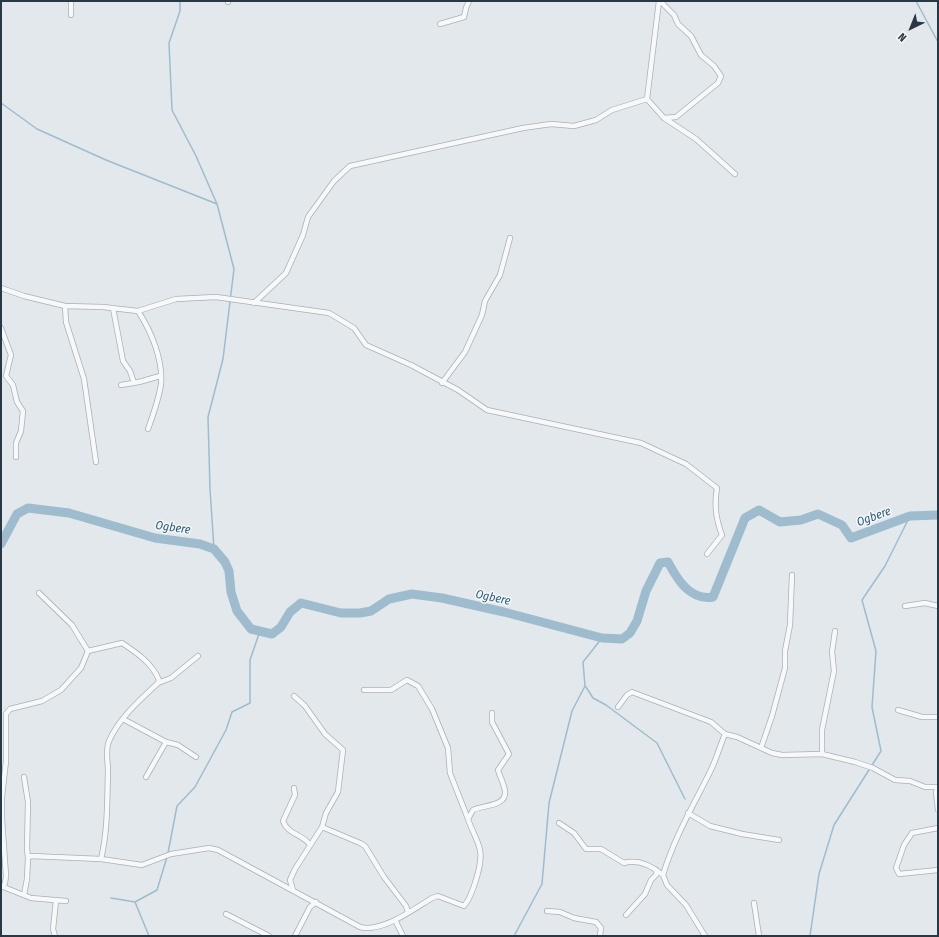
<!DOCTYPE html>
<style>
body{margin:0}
#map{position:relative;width:939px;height:937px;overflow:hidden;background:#e3e8ec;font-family:"Fira Sans Condensed",sans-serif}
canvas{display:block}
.frame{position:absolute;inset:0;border:2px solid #2a3845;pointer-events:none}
.north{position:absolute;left:891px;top:8px;width:40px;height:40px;-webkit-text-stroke:3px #f3f7f9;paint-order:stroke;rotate:223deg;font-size:11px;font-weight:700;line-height:16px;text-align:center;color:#2a3845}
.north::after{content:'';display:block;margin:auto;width:14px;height:18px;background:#2a3845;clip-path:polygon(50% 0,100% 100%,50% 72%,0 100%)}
</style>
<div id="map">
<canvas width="939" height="937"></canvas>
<div class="frame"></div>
<div class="north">N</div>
</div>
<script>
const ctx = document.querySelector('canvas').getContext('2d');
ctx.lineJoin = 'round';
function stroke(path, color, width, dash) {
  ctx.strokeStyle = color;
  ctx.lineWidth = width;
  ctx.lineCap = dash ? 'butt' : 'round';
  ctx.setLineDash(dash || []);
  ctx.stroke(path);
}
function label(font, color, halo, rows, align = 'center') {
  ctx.font = font + ' "Fira Sans Condensed",sans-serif';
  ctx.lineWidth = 3;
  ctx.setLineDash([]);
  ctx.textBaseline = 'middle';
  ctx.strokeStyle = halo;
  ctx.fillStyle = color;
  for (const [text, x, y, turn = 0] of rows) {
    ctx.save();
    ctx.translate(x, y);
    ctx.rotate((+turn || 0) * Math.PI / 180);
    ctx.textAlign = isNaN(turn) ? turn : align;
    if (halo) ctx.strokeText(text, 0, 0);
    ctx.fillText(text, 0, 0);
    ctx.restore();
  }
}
const stream = new Path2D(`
 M 180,1 L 180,11 L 169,43 L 172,110 L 196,156 L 217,204 L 234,269 L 223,359 L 208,417 L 210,489 L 214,549
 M 916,1 L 938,42
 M 1,103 L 37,129 L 106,160 L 217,204
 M 586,687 L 593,698 L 606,705 L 657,743 L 685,799
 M 168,853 L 177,806 L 195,787 L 226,730 L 232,712 L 250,703 L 250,660 L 260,631
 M 111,898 L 135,902 L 157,890 L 167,857
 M 135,902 L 149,936
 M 514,936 L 542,884 L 549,803 L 572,711 L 585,686 L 583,662 L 602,638
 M 810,936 L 819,874 L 834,825 L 881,751 L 872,707 L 876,651 L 862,600 L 885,566 L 910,516`);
const river = new Path2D(`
 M 1,544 L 17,514 L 28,508 L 69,513 L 155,538 L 200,544 L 214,549 L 225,562 L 229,571 L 231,592 L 237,611 L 251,629 L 272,634 L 281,627 L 290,612 L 301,603 L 341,613 L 360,613 L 371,611 L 389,599 L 412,594 L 442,598 L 504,612 L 602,638 L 622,639 L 630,633 L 637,621 L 646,591 L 660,563 L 668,562 C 677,579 690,601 713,597 L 745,518 L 759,510 L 780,522 L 801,520 L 818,514 L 842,525 L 851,538 L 910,516 L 938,515`);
const street = new Path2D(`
 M 228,1 L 228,2
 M 659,1 L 647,99 L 664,118 L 696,139 L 735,174
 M 660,1 L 674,15 L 678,24 L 691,36 L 701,55 L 714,66 L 721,76 L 718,83 L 676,117 L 664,118
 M 71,15 L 71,1
 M 440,24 L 464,17 L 466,8 L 469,1
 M 1,288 L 24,296 L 65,306 L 103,307 L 138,311 L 176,299 L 216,297 L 329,313 L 354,328 L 366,345 L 411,365 L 458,390 L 487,410 L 641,443 L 686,464 L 717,488 C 714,506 716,519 722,535 L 707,554
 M 254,303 L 286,273 L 303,235 L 308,217 L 334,181 L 350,166 L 523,128 L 551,124 L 574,126 L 596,120 L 612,110 L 647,99
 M 65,306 L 66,322 L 84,379 L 96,462
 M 113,308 L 123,361 L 130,371 L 134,383
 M 138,311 C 151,331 163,359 161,384 C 159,399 153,415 148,429
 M 1,328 L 11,355 L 6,376 L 13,385 L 17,402 L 23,411 L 21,431 L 16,443 L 16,457
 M 442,383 L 465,352 L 482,315 L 485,301 L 500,275 L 510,238
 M 121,385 L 139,382 L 160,376
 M 905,606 L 925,603 L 938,606
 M 158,683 L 171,678 L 198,656
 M 364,690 L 391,690 L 407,680 L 418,686 L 432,709 L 448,748 L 450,773 L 468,819
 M 618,707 L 627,695 L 632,692 L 711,722 L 725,734 L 737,737 L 772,753 L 782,755 L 822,754 L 855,762 L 873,768 L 895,780 L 910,781 L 925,787 L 938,787
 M 898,710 L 922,717 L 938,717
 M 123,719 L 166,742 L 146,777
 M 166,742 L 178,745 L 196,757
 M 761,748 L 772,716 L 785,668 L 785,651 L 790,625 L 792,575
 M 822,754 L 822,730 L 834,671 L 832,652 L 835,631
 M 24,777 L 28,802 L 27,849 L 28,858
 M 294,788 L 295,795 L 283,821 C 288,835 303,834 310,845
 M 938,788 L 936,792 L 938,810
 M 688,813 L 710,826 L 742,834 L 779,840
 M 559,823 L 574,833 L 586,849 L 601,849 L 624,863 C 638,859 652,866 663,875
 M 322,827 L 360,843 L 365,846 L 384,877 L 406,906 L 408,912
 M 938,828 L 912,833 L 904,845 L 896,868 L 899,874 L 938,870
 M 101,859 L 142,865 L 171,854 L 209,848 L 218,850 L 360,927 C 382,933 414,909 432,898 L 438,896 L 464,906 C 472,897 483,863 480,850 C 478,840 471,829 468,819 L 473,810 C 482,805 507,807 505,791 C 504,784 500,777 498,770 L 509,754 L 492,722 L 492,713
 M 1,886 L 31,898 L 66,901
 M 3,887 L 5,883 L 6,876 L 2,819 L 2,797 L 6,761 L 6,714 L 10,709 L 42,701 L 61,690 L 81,668 L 88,651 L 72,625 L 39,593
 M 293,890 L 290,880 L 295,869 L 322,827 L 326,813 L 338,792 L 343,750 L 325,734 L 305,706 L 294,696
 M 24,895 L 27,879 L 28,858 L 31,856 L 101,859 C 108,830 107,801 108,771 C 108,761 105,751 109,741 C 119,718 140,700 158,683 L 159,680 C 152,663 137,653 122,643 L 88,651
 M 754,903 L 759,936
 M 547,911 L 560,912 L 574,918 L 596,922 L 601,928 L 600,936
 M 226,914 L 269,936
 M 626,915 L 645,894 L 651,880 L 657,874 L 656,871
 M 395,920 L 403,936
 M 55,936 L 53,929 L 56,901
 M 295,936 L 310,907 L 316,902
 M 705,936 L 686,905 L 667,885 L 663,875 C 674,838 693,806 710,772 C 716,760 720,746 725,734`);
const waterNames = [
 ["Ogbere",874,517,-20],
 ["Ogbere",173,528,8],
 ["Ogbere",493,598,12]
];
stroke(stream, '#9ebccd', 1.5);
stroke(river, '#9ebccd', 9);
stroke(street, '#a8b0b7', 6);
stroke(street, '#f7f8fa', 4.5);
label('italic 12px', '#325e7b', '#f3f7f9', waterNames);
</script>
